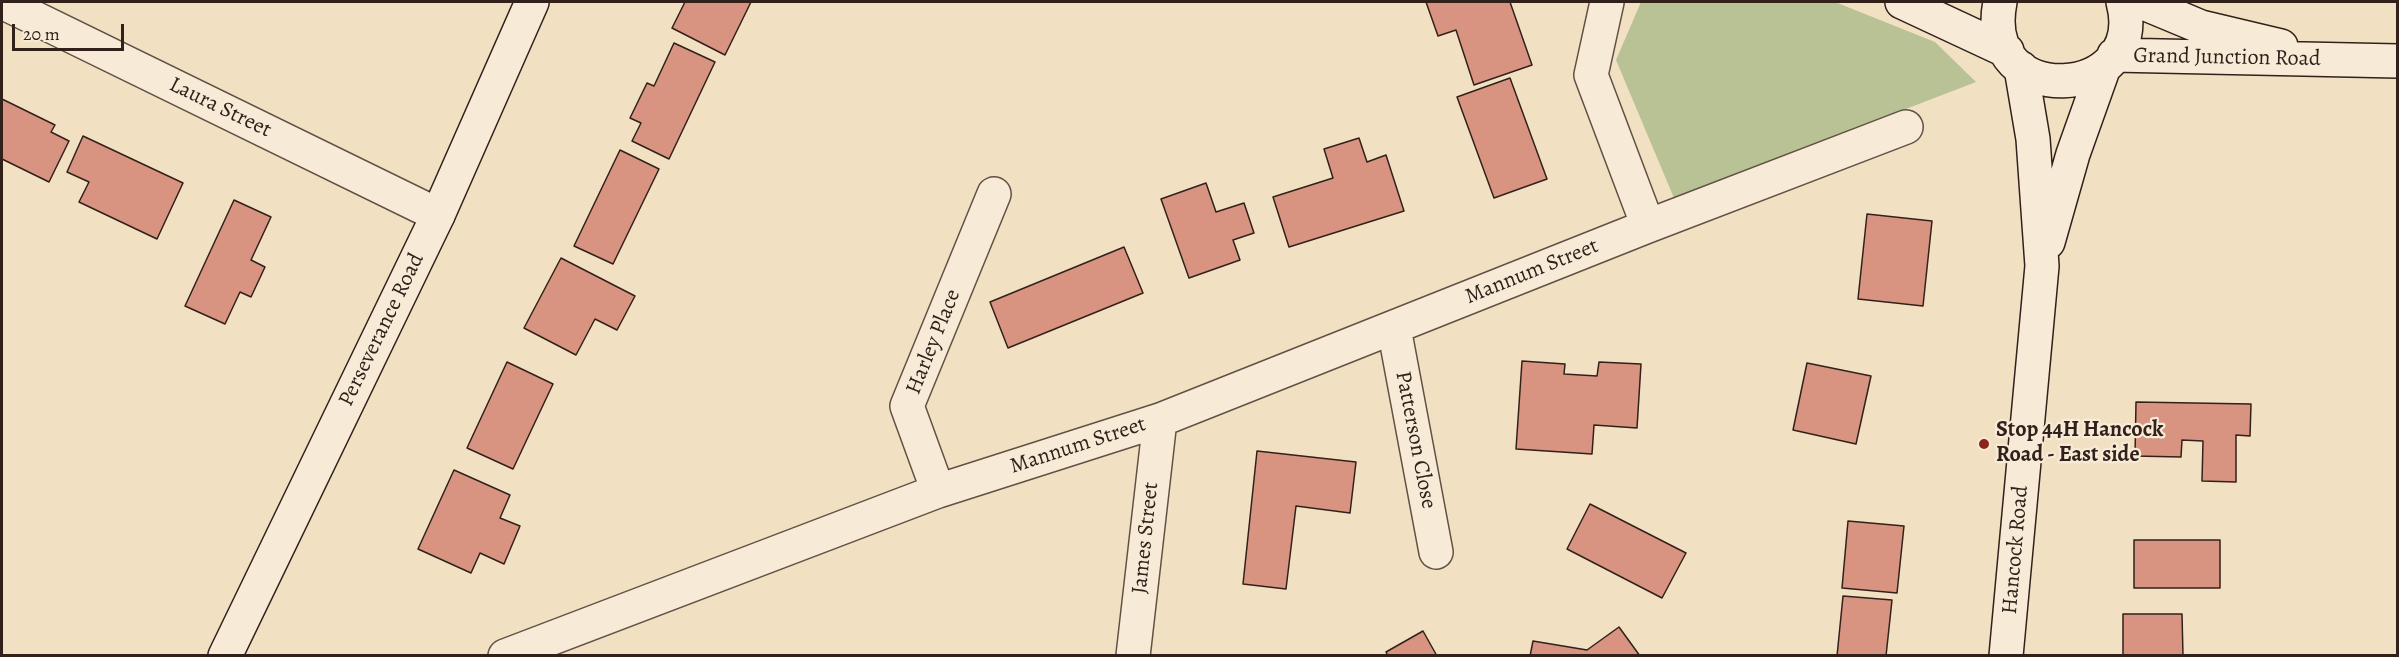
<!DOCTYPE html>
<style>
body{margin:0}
#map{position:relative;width:2399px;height:657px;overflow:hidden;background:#f2e0c3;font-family:Alegreya,serif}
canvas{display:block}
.frame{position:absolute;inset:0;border:3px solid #31211a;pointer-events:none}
.scale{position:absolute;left:12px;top:24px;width:112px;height:27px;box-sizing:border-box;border:3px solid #31211a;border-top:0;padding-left:8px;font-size:18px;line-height:21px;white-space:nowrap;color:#31211a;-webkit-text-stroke:4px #f7ebd8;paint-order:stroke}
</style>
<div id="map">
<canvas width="2399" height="657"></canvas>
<div class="frame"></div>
<div class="scale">20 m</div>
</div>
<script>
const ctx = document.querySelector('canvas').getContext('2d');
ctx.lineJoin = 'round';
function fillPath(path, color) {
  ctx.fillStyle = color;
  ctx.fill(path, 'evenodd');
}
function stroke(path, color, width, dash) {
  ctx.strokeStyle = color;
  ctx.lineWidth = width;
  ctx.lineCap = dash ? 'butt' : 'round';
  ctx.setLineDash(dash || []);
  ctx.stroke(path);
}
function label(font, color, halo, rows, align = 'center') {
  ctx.font = font + ' Alegreya,serif';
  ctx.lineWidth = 4.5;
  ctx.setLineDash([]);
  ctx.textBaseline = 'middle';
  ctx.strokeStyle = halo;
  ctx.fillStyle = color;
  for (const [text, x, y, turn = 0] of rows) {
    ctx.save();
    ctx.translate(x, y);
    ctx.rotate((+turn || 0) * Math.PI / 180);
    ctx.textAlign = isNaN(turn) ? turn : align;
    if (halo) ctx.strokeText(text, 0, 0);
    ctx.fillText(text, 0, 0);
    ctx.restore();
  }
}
const green = new Path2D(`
 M 1641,2 L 1835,2 L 1935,42 L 1976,82 L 1674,198 L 1616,60 Z`);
const building = new Path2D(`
 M 685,2 L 751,2 L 725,55 L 672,28 Z
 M 1426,2 L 1510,2 L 1532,65 L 1474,85 L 1456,30 L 1438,36 Z
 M 674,43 L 715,62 L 669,159 L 632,141 L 641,123 L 630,118 L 647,83 L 654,86 Z
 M 1510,78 L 1547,179 L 1494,198 L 1457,97 Z
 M 2,99 L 55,125 L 51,132 L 69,141 L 49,182 L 2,159 Z
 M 83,136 L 183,183 L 157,239 L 79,202 L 89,182 L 67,172 Z
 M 1359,138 L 1367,162 L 1386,155 L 1404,211 L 1289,247 L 1273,197 L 1333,178 L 1324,149 Z
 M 620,150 L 659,169 L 613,264 L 574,246 Z
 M 1206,183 L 1216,212 L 1244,203 L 1254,233 L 1233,240 L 1240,260 L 1189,278 L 1161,199 Z
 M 234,200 L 271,217 L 251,260 L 265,267 L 251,297 L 240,292 L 225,324 L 185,306 Z
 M 1867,214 L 1932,221 L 1923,306 L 1858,299 Z
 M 1124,247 L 1143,293 L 1008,348 L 990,302 Z
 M 561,258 L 635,296 L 617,330 L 595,319 L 576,355 L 524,328 Z
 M 1522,361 L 1565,364 L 1564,374 L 1597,376 L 1599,362 L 1641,364 L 1637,428 L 1594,425 L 1592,454 L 1516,449 Z
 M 507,362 L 553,384 L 513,469 L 467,448 Z
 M 1807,363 L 1871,376 L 1856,444 L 1793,430 Z
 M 2136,402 L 2251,404 L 2250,436 L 2236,435 L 2236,482 L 2202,481 L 2203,441 L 2182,440 L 2181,457 L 2135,456 Z
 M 1257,451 L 1356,462 L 1350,513 L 1296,506 L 1286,589 L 1243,584 Z
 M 454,470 L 510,495 L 500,518 L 520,526 L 504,564 L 480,553 L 471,573 L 418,549 Z
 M 1590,504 L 1686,553 L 1662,598 L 1567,549 Z
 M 1848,521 L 1904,526 L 1897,593 L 1842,588 Z
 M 2134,540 L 2220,540 L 2220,588 L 2134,588 Z
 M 1843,596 L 1892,600 L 1886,656 L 1837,656 Z
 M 2123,614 L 2182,614 L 2183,656 L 2123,656 Z
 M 1619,627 L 1640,656 L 1530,656 L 1533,641 L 1587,650 Z
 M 1423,631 L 1437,656 L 1388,656 L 1386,652 Z`);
const street = new Path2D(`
 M 2,2 L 438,215
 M 1607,2 L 1591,75 L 1648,226
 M 1394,328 L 1436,552
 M 938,491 L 907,406 L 994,194
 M 505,656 L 938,491 L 1160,420 L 1648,226 L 1906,127
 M 1133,656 L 1160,420`);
const secondary = new Path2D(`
 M 1902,2 L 2007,51
 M 2000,2 C 1978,112 2150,102 2123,2
 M 2141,2 L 2201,27 L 2281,46
 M 2114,55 L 2398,61
 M 2048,242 L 2073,154 L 2104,67
 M 225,656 L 438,215 L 532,2
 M 2006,656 L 2042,266 L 2033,139 L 2021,68`);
const markers = [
 [1984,444,6,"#8f2418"]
];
const streetNames = [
 ["Grand Junction Road",2227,58,1],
 ["Laura Street",220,108,26],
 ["Mannum Street",1532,272,-22],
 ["Perseverance Road",382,330,-64],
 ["Harley Place",934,342,-68],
 ["Patterson Close",1415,440,79],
 ["Mannum Street",1078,446,-18],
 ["James Street",1146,538,-84],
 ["Hancock Road",2016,550,-85]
];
const poiNames = [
 ["Stop 44H Hancock",1996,431],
 ["Road - East side",1996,456]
];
fillPath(green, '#b9c294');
fillPath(building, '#d89481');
stroke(building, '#31211a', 1.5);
stroke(street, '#615144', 36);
stroke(secondary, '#31211a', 36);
stroke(street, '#f7ebd8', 33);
stroke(secondary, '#f7ebd8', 33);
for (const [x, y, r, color] of markers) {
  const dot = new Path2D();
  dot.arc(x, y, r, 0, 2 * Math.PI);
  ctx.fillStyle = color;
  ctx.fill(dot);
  stroke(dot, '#f7ebd8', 2);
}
label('22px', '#31211a', '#f7ebd8', streetNames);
label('bold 22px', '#31211a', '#f7ebd8', poiNames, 'left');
</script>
